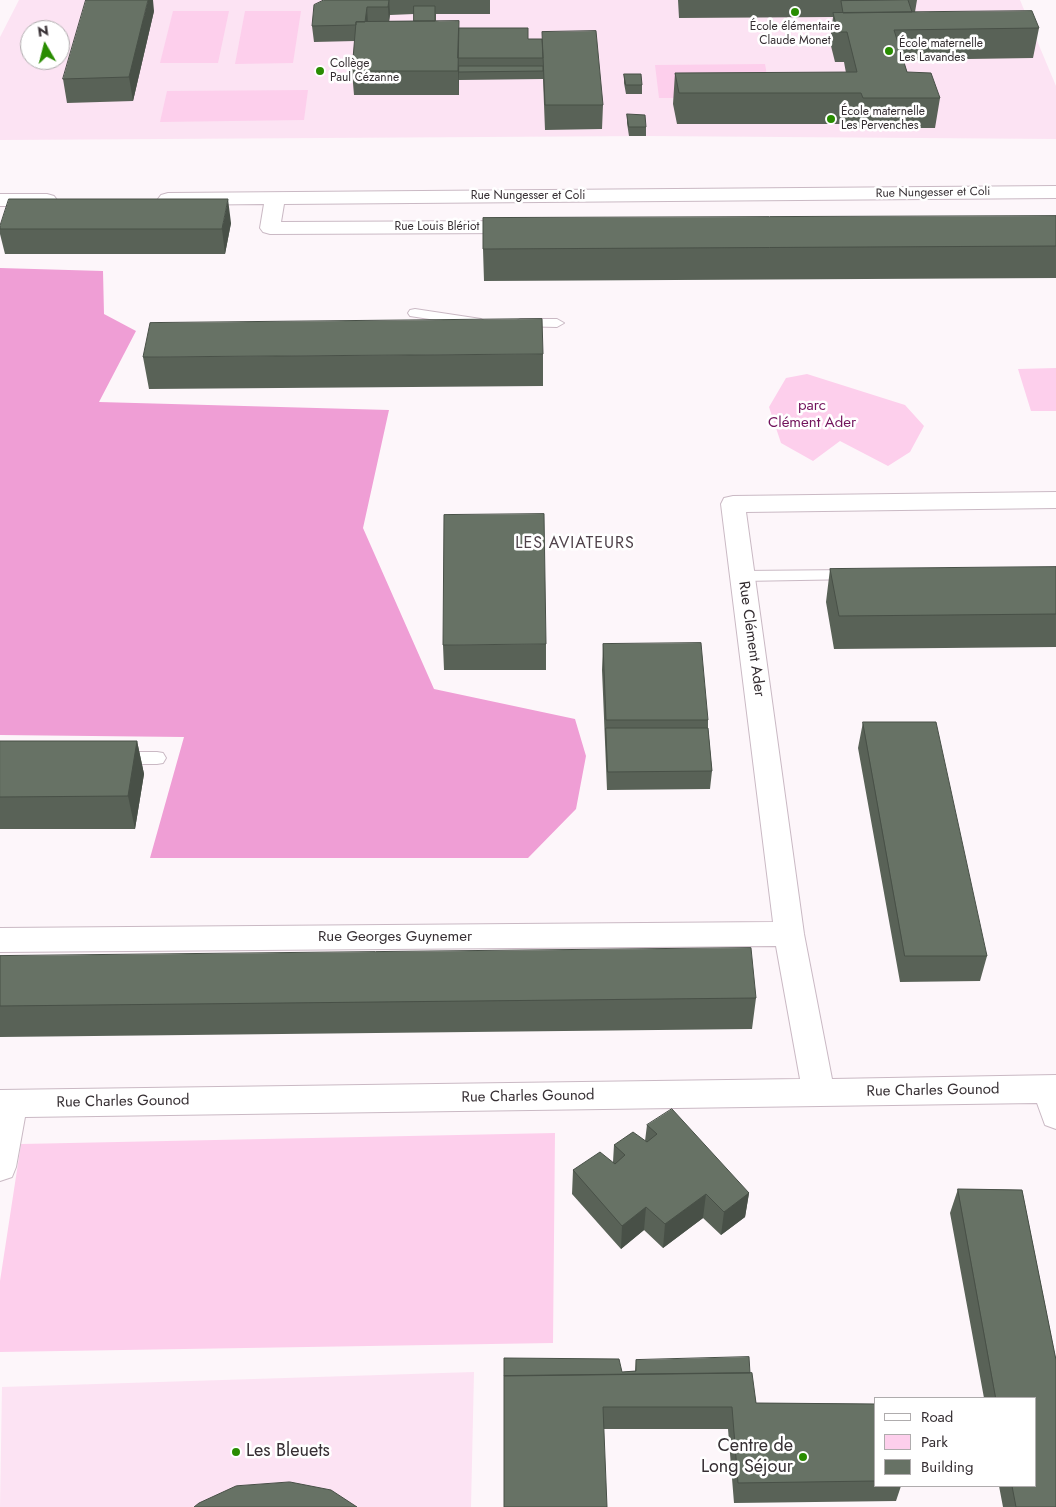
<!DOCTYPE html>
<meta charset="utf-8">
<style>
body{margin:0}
#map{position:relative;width:1056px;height:1507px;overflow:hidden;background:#fdf6fa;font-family:Jost,sans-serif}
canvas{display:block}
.legend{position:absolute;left:874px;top:1397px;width:162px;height:90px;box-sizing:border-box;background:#fff;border:1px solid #afacad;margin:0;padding:6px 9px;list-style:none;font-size:15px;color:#362f33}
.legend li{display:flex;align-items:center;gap:10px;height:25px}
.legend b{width:25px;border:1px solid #afacad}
.north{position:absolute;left:20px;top:20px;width:50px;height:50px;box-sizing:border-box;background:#fff;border:1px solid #afacad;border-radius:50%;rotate:352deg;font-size:14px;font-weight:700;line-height:20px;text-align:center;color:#362f33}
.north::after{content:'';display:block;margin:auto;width:18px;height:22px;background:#298c01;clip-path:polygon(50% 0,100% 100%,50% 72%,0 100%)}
</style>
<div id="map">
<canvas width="1056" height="1507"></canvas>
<ul class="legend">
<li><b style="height:6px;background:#fff"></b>Road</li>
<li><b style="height:14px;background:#fdcfec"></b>Park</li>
<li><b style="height:14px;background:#677265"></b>Building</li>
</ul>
<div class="north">N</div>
</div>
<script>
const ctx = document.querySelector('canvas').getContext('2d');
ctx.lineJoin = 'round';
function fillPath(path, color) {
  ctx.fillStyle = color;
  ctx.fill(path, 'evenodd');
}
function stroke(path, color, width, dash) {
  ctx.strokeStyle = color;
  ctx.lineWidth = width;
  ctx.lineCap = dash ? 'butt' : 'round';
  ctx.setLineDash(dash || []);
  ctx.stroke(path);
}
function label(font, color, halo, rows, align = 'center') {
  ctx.font = font + ' Jost,sans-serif';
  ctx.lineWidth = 5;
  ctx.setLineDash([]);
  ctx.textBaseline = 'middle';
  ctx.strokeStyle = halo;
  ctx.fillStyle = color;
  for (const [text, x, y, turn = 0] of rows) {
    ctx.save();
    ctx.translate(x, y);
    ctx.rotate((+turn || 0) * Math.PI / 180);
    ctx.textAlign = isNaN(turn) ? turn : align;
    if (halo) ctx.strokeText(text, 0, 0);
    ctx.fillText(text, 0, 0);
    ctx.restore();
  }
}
const built = new Path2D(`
 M 19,0 L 1020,0 L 1056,86 L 1056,139 L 646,136 L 0,140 L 0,37 ZM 30,30 L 60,30 L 60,60 L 30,60 Z
 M 474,1372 L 471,1507 L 0,1507 L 2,1387 Z`);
const green = new Path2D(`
 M 173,11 L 229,11 L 218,63 L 160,63 Z
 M 245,11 L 301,11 L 293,63 L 235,64 Z
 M 765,64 L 771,98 L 659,98 L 655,65 Z
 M 308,90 L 304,120 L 160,122 L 167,91 Z
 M 1056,368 L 1056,411 L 1031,411 L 1018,369 Z
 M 807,374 L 905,405 L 924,426 L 910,452 L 888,466 L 840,441 L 813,461 L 781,443 L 769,407 L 786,378 Z
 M 555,1133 L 553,1343 L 0,1352 L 0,1281 L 21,1144 Z`);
const forest = new Path2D(`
 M 0,268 L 103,271 L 104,314 L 136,331 L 99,402 L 389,410 L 363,528 L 434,689 L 575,719 L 586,756 L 576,809 L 528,858 L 150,858 L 184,737 L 0,735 Z`);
const service = new Path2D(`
 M 415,309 L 481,319 L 488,323 L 481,327 L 410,316 L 408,313 L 410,310 Z
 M 520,319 L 557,319 L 564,323 L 557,327 L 515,326 L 513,323 Z
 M 852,570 L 858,571 L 860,575 L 858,579 L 742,581 L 736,580 L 734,576 L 736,572 L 742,571 Z
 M 118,752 L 157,752 L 163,753 L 166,758 L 163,763 L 157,764 L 118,764 L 112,763 L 109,758 L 112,753 Z`);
const minor = new Path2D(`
 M 1056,186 L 1056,198 L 284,204 L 281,222 L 520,221 L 527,223 L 530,227 L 527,231 L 520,233 L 270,234 L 263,232 L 260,228 L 264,204 L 168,205 L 161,203 L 158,199 L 161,195 L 168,193 Z
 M 0,194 L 47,194 L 54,196 L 57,200 L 54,204 L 47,206 L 0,206 Z
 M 1056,492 L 1056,508 L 746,512 L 804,934 L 832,1079 L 1056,1075 L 1056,1129 L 1045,1125 L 1037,1103 L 25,1117 L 16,1167 L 12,1177 L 0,1181 L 0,1090 L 800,1079 L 776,946 L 0,952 L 0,928 L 773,922 L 721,504 L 724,498 L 733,496 Z`);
const wall = new Path2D(`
 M 324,0 L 490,0 L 490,14 L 436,14 L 436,21 L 459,28 L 528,39 L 603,105 L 602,129 L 545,130 L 543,79 L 459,80 L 459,77 L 459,95 L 354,95 L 352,71 L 355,41 L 314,42 L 312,26 ZM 390,14 L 390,15 L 414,14 L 414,21 L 389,21 Z
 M 678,0 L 917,0 L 915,12 L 1039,28 L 1033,58 L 903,60 L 907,72 L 940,98 L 935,128 L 859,128 L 857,124 L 677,124 L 673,104 L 675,73 L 846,73 L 844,62 L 835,62 L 830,42 L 833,17 L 679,18 Z
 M 154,11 L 133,101 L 67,103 L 63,79 Z
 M 624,74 L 642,85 L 642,94 L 626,94 L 624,83 Z
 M 627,114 L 646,127 L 646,136 L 629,136 L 627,123 Z
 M 1056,216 L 1056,278 L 484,281 L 483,249 Z
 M 231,223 L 225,254 L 5,254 L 0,234 L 0,226 Z
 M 543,354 L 543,386 L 149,389 L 143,357 Z
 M 1056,567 L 1056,647 L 834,649 L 826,602 L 830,569 Z
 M 546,644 L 546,670 L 444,670 L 443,645 Z
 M 603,644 L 708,720 L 708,728 L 712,771 L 710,789 L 607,790 L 602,670 Z
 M 863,722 L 987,956 L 980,981 L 900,982 L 858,748 Z
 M 0,741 L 137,741 L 144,774 L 135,829 L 0,829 Z
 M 0,956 L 756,998 L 752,1029 L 0,1037 Z
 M 647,1125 L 749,1193 L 745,1217 L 721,1235 L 703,1218 L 663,1248 L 644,1230 L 621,1249 L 572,1194 L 573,1170 L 613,1162 L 614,1145 L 645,1141 Z
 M 958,1189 L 1022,1190 L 1056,1360 L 1056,1507 L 1003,1507 L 999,1486 L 1035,1486 L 1035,1398 L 984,1398 L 950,1213 Z
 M 504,1358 L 622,1372 L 635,1371 L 636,1360 L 750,1373 L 756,1403 L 875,1404 L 875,1486 L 901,1486 L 896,1501 L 734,1503 L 728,1429 L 604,1429 Z`);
const shadedWall = new Path2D(`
 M 148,0 L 153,0 L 154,11 L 133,101 L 129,77 Z
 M 389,0 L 390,13 L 389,23 L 388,7 Z
 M 367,7 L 368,24 L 365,25 Z
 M 458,58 L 459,72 L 459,95 L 458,71 Z
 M 228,199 L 231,223 L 225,254 L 222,229 Z
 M 137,741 L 144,774 L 135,829 L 128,796 Z
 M 749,1193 L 745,1217 L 721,1235 L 724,1212 Z
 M 706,1194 L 703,1218 L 663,1248 L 665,1224 Z
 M 646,1207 L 644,1230 L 621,1249 L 622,1226 Z`);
const building = new Path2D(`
 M 86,0 L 148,0 L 129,77 L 63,79 Z
 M 324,0 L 389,0 L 388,7 L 367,7 L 365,22 L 356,22 L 356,25 L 312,26 L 314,5 Z
 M 908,0 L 912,12 L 843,13 L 841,1 Z
 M 414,6 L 435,6 L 435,21 L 414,21 Z
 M 1032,11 L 1039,28 L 894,30 L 907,72 L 931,73 L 940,98 L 863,98 L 861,93 L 679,93 L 675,73 L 857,72 L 847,32 L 838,32 L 833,13 Z
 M 459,21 L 458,71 L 352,71 L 356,22 Z
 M 459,28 L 528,28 L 528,39 L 542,39 L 543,58 L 458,58 Z
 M 596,31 L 603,105 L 545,105 L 542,32 Z
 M 459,66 L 543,66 L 543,71 L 459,72 Z
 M 624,74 L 641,74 L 642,85 L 626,85 Z
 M 627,114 L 645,115 L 646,127 L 629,127 Z
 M 9,199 L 228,199 L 222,229 L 0,229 L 0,226 Z
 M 1056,216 L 1056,246 L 483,249 L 483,218 Z
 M 542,319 L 543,354 L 143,357 L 150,323 Z
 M 544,514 L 546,644 L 443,645 L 444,515 Z
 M 1056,567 L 1056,614 L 839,616 L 830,569 Z
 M 701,643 L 708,720 L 606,720 L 603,644 Z
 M 863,722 L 936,722 L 987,956 L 905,956 Z
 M 606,728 L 708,728 L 712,771 L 608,772 Z
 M 0,741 L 137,741 L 128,796 L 0,797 Z
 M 751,948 L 756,998 L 0,1006 L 0,956 Z
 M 672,1109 L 749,1193 L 724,1212 L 706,1194 L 665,1224 L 646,1207 L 622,1226 L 573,1170 L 600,1152 L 615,1164 L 625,1155 L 614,1145 L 633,1132 L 647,1142 L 657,1134 L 647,1125 Z
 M 958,1189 L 1022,1190 L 1056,1360 L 1056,1507 L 1016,1507 L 1012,1486 L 1035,1486 L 1035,1398 L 996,1398 Z
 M 749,1357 L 750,1373 L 504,1376 L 504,1358 L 619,1359 L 622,1372 L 636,1371 L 636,1360 Z
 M 752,1373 L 756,1403 L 875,1404 L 875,1481 L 738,1483 L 732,1407 L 603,1407 L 607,1507 L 504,1507 L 504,1376 Z
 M 290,1482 L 331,1490 L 357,1507 L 194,1507 L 199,1503 L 236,1486 Z`);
const markers = [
 [795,12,5,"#298c01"],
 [889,51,5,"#298c01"],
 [320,71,5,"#298c01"],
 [831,119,5,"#298c01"],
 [236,1452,5,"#298c01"],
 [803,1457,5,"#298c01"]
];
const farPoinames = [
 ["École élémentaire",795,27,"center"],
 ["Claude Monet",795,41,"center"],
 ["École maternelle",899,44],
 ["Les Lavandes",899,58],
 ["Collège",330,64],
 ["Paul Cézanne",330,78],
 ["École maternelle",841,112],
 ["Les Pervenches",841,126]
];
const farStreetnames = [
 ["Rue Nungesser et Coli",933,193,-1],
 ["Rue Nungesser et Coli",528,196],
 ["Rue Louis Blériot",437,227]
];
const parkNames = [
 ["parc",812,406],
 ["Clément Ader",812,423]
];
const streetNames = [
 ["Rue Clément Ader",751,639,82],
 ["Rue Georges Guynemer",395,937],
 ["Rue Charles Gounod",933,1091,-1],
 ["Rue Charles Gounod",528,1097,-1],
 ["Rue Charles Gounod",123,1102,-1]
];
const neighbourhoodNames = [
 ["LES AVIATEURS",575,544]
];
const nearPoinames = [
 ["Centre de",793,1447],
 ["Long Séjour",793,1468],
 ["Les Bleuets",246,1452,"left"]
];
fillPath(built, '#fce3f3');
fillPath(green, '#fdcfec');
fillPath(forest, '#ef9ed5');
stroke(service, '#cab9c4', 2);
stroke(minor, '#cab9c4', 2);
fillPath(service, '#fff');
fillPath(minor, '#fff');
fillPath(wall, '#596257');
fillPath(shadedWall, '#485047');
fillPath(building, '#677265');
stroke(building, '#485047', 1);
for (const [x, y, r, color] of markers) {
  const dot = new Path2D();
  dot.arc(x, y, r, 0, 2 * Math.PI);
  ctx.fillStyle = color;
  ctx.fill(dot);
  stroke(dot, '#fff', 2);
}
label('12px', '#362f33', '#fff', farPoinames, 'left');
label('12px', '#362f33', '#fff', farStreetnames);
label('15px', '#72135c', '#fff', parkNames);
label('15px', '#362f33', '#fff', streetNames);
ctx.letterSpacing = '1px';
label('16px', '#50424b', '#fff', neighbourhoodNames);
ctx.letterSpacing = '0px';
label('18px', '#362f33', '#fff', nearPoinames, 'right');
</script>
